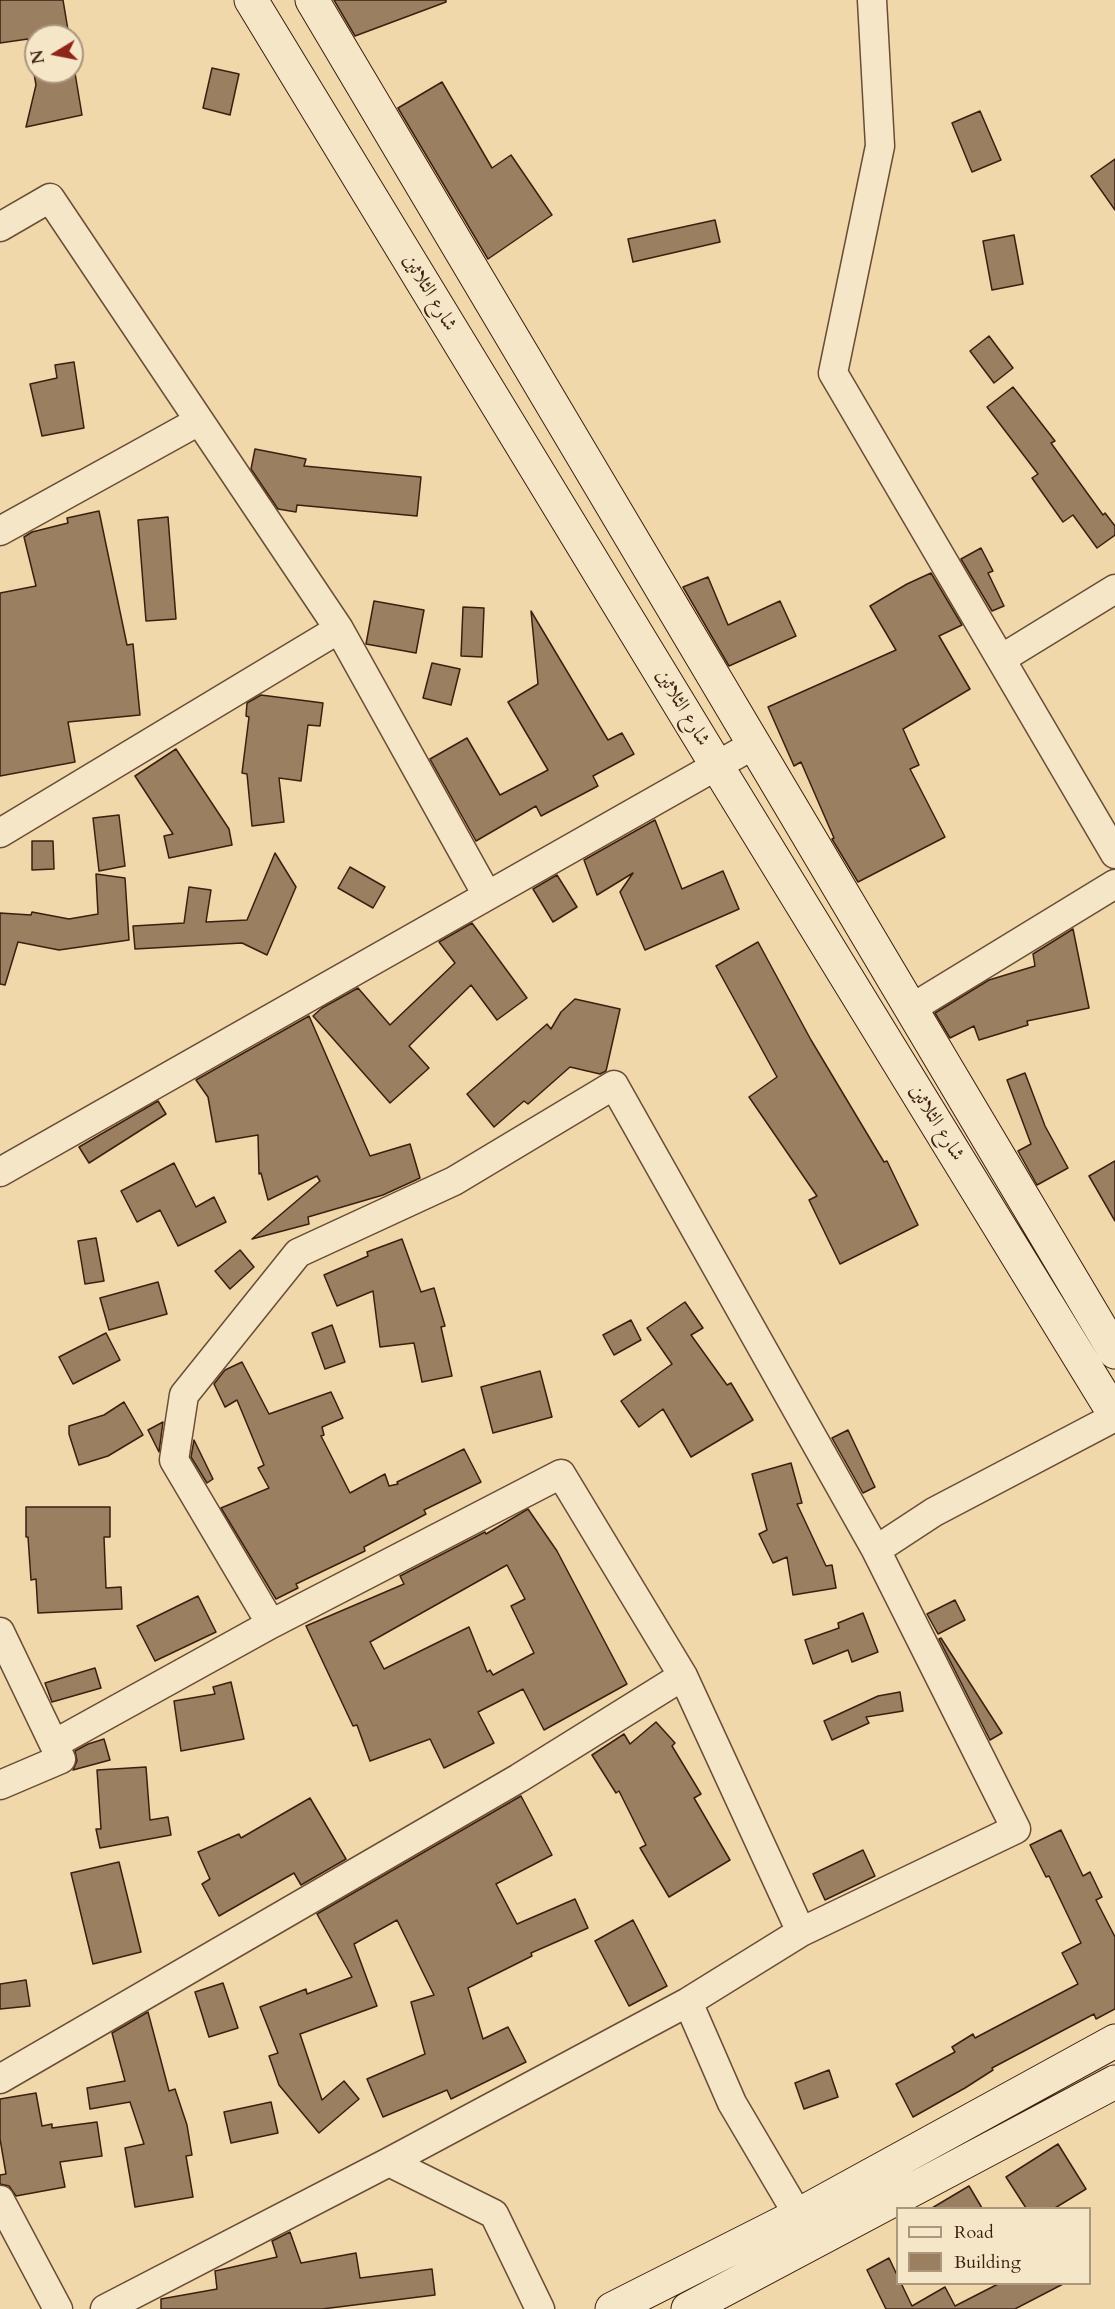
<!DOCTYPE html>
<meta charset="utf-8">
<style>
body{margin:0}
#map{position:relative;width:1115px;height:2309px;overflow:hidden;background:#f0d8aa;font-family:Cardo,serif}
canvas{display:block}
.legend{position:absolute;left:896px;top:2207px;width:195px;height:78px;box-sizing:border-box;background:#f5e6c8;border:2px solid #ab967e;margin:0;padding:8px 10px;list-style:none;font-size:18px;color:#3c1f0f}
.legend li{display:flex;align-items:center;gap:12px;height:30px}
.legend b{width:30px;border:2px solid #ab967e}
.north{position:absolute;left:24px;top:24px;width:60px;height:60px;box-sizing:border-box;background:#f5e6c8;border:2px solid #ab967e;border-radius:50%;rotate:260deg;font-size:16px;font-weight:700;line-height:24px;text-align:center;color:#3c1f0f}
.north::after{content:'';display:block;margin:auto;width:21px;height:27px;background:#8f2418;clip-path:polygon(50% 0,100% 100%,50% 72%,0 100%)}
</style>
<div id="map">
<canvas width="1115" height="2309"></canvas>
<ul class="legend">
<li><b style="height:8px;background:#f5e6c8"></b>Road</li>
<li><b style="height:16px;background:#9a7f60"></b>Building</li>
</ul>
<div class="north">N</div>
</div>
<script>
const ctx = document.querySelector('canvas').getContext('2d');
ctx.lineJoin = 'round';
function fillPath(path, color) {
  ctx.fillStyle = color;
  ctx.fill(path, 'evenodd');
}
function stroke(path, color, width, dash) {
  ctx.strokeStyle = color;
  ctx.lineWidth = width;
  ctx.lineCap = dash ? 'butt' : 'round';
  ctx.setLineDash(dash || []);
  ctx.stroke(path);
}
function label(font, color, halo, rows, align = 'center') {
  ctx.font = font + ' Cardo,Amiri,serif';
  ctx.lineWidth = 5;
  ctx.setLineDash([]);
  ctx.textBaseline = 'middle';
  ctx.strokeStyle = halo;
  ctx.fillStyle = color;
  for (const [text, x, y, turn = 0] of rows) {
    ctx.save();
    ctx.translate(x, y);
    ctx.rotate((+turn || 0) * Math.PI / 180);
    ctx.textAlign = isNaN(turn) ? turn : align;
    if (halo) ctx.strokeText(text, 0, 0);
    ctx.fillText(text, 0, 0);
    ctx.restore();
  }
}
const building = new Path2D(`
 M 0,0 L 63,0 L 69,36 L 36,36 L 36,72 L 72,72 L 72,55 L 82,115 L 26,127 L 36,85 L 28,39 L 0,43 Z
 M 334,0 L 446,0 L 446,2 L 355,36 Z
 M 212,68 L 239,74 L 230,115 L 203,108 Z
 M 442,82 L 492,168 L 511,155 L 552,215 L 488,259 L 398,108 Z
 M 980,111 L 1001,160 L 972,172 L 952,123 Z
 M 1115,159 L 1115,210 L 1091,176 Z
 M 715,220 L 720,242 L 633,262 L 628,239 Z
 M 1014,235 L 1023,284 L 992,290 L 983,241 Z
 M 989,336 L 1013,368 L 994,383 L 970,351 Z
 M 74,362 L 84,428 L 42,436 L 30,384 L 57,378 L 55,365 Z
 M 1013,387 L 1055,441 L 1051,443 L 1103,515 L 1105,513 L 1115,526 L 1115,535 L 1097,548 L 1073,515 L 1063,522 L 1032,478 L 1038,474 L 987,407 Z
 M 255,449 L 306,459 L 304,466 L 421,477 L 417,516 L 297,505 L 296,512 L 278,509 L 251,469 Z
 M 99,511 L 127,645 L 133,644 L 140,715 L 68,722 L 75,762 L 0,776 L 0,593 L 36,586 L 24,537 L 32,532 L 68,523 L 67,518 Z
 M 168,517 L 176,619 L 146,621 L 138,520 Z
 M 981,548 L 993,571 L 988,573 L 1004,606 L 992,611 L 961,559 Z
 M 931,573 L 962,625 L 939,636 L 970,689 L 903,729 L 919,765 L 910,769 L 945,837 L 858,882 L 832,839 L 834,838 L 801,762 L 794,766 L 768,707 L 896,650 L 870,606 L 907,584 Z
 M 708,577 L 728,625 L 780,601 L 796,636 L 729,666 L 683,587 Z
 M 374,601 L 424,610 L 416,653 L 366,644 Z
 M 463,607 L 484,608 L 482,657 L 461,656 Z
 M 531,611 L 608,740 L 622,733 L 634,754 L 593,776 L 598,786 L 541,816 L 536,806 L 476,841 L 430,759 L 467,738 L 500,795 L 548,770 L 508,702 L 538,684 Z
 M 432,663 L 460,669 L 451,705 L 423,698 Z
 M 261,695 L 323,703 L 320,726 L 308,725 L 301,781 L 279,778 L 284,822 L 252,826 L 247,774 L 242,773 L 249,717 L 246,716 L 247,703 Z
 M 176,749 L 229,829 L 232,845 L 169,858 L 164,836 L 173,834 L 135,776 Z
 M 119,815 L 125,866 L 99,871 L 93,818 Z
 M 655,820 L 682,889 L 723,871 L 739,909 L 645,950 L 620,892 L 633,873 L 597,895 L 584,860 Z
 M 32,841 L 53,841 L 54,869 L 32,870 Z
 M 275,853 L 296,887 L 267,955 L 242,943 L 135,949 L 133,926 L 184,923 L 189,887 L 211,890 L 206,922 L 247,920 Z
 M 350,867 L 385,887 L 373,908 L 338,888 Z
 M 96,874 L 125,878 L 129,940 L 59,950 L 18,942 L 5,985 L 0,984 L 0,913 L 31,915 L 32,912 L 69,919 L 98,914 Z
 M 557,875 L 577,907 L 553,922 L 533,889 Z
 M 472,923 L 527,998 L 497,1020 L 471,985 L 409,1046 L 429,1068 L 390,1103 L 313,1016 L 322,1008 L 358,988 L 390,1025 L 455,963 L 439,942 Z
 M 1073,929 L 1089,1008 L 1027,1021 L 1028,1025 L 979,1040 L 974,1026 L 950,1038 L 935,1013 L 989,980 L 1035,966 L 1033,954 Z
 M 758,942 L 811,1040 L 884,1162 L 887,1161 L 918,1225 L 840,1264 L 809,1200 L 817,1196 L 749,1097 L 777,1077 L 716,966 Z
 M 575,999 L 620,1009 L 606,1071 L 600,1074 L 570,1067 L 528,1104 L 524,1101 L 494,1127 L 467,1094 L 547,1024 L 551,1029 L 561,1012 Z
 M 309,1016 L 370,1156 L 410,1144 L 420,1178 L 383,1195 L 308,1217 L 309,1224 L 252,1239 L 320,1181 L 317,1176 L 268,1200 L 261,1173 L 259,1174 L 258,1135 L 216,1142 L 208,1097 L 196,1080 Z
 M 1025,1073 L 1045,1126 L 1068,1168 L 1037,1185 L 1018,1151 L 1031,1144 L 1007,1080 Z
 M 158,1101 L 166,1114 L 89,1163 L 79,1147 Z
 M 1115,1161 L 1115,1221 L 1089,1176 Z
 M 174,1163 L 196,1207 L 214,1197 L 226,1222 L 178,1246 L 160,1210 L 137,1222 L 121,1191 Z
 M 96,1238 L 104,1281 L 85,1284 L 78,1241 Z
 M 402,1239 L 421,1292 L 434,1288 L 445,1326 L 441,1327 L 452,1376 L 422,1382 L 414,1343 L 380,1347 L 373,1291 L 337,1306 L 324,1275 L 368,1256 L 367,1252 Z
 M 240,1250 L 254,1267 L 230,1289 L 215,1271 Z
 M 158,1282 L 167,1314 L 109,1330 L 100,1298 Z
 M 685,1302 L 703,1328 L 691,1335 L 727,1385 L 731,1383 L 753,1420 L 691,1457 L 663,1409 L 639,1427 L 621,1401 L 672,1364 L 647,1328 Z
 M 631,1320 L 641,1340 L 614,1355 L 603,1335 Z
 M 332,1325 L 345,1362 L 325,1369 L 312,1333 Z
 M 106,1333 L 120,1360 L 73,1384 L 59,1357 Z
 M 242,1362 L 269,1414 L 331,1392 L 343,1418 L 322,1427 L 324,1435 L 321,1436 L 350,1493 L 385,1474 L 389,1486 L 398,1484 L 397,1482 L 464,1449 L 481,1482 L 424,1510 L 426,1514 L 364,1547 L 365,1551 L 296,1584 L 298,1588 L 276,1599 L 221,1508 L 269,1488 L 258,1468 L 264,1465 L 237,1400 L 225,1407 L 214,1384 L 225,1370 Z
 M 540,1371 L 552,1417 L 493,1433 L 481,1387 Z
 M 124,1402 L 143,1435 L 108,1456 L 79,1465 L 69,1434 L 69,1426 L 104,1415 Z
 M 163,1422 L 159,1452 L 148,1430 Z
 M 848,1430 L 875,1487 L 863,1493 L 832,1438 Z
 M 194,1440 L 213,1479 L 207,1483 L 191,1457 Z
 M 791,1463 L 802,1503 L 797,1504 L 826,1566 L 832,1565 L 836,1588 L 793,1595 L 787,1557 L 773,1563 L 759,1534 L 767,1530 L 752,1474 Z
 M 26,1507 L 110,1507 L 110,1537 L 104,1537 L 106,1588 L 121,1587 L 122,1609 L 38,1613 L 36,1579 L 31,1580 L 28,1537 L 26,1537 Z
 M 528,1509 L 557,1551 L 627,1684 L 544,1730 L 523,1689 L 478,1712 L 494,1743 L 444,1768 L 430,1739 L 370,1761 L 357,1725 L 353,1726 L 306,1626 L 404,1584 L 400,1576 L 485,1532 L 486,1534 ZM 507,1565 L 525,1599 L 511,1606 L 534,1653 L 493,1675 L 490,1670 L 487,1672 L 469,1627 L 384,1669 L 370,1642 Z
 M 198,1596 L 216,1632 L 155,1661 L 137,1626 Z
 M 955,1600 L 965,1620 L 938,1634 L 927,1614 Z
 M 863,1613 L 878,1652 L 852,1662 L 848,1650 L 813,1664 L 805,1640 L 839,1628 L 838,1623 Z
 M 941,1638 L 1002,1733 L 990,1740 L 939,1639 Z
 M 95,1668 L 101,1688 L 52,1702 L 45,1683 Z
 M 231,1682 L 244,1739 L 181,1751 L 174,1701 L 215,1694 L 213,1687 Z
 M 900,1692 L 903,1711 L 866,1717 L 869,1723 L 832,1740 L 824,1721 L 878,1696 Z
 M 656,1722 L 675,1743 L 672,1746 L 701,1794 L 694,1798 L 730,1860 L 669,1897 L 640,1848 L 646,1845 L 619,1791 L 616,1793 L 592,1755 L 624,1734 L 630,1744 Z
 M 104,1739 L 110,1760 L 73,1770 L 77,1761 L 75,1751 L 88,1744 Z
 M 146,1767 L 150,1820 L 168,1817 L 171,1835 L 100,1848 L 96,1829 L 101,1829 L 97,1770 Z
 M 521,1796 L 552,1855 L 496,1884 L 517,1924 L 575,1899 L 588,1928 L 531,1953 L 532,1956 L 468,1988 L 483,2039 L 508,2027 L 526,2062 L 451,2099 L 447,2090 L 383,2117 L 367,2079 L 425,2054 L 411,2002 L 434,1995 L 397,1920 L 354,1944 L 377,2006 L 300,2034 L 322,2100 L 344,2081 L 359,2099 L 319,2133 L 279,2085 L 269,2056 L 278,2053 L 260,2007 L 306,1989 L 307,1994 L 352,1977 L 317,1914 Z
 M 310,1798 L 346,1859 L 301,1885 L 294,1873 L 219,1916 L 202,1884 L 210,1879 L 198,1852 L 239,1834 L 241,1838 Z
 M 1061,1830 L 1083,1876 L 1090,1872 L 1102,1897 L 1096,1900 L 1115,1937 L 1115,2009 L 1096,2019 L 1094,2014 L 992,2068 L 993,2070 L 965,2088 L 913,2117 L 896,2084 L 955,2052 L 952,2047 L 973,2034 L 975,2038 L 1078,1984 L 1062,1953 L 1081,1943 L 1049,1876 L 1046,1877 L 1030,1845 Z
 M 863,1850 L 875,1876 L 825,1900 L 813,1874 Z
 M 119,1862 L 141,1952 L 93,1964 L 71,1873 Z
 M 633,1920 L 667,1986 L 629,2006 L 595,1941 Z
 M 26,1980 L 30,2006 L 0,2009 L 0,1984 Z
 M 223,1983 L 238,2028 L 209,2037 L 195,1992 Z
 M 148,2012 L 169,2091 L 175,2089 L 187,2125 L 192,2155 L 186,2156 L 193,2197 L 135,2207 L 125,2148 L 144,2144 L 130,2102 L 90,2109 L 87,2088 L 125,2081 L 112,2033 Z
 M 829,2070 L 838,2097 L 804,2109 L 795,2083 Z
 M 36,2093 L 42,2126 L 52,2124 L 52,2128 L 97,2122 L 102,2156 L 60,2162 L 65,2187 L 16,2196 L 9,2186 L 0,2184 L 0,2175 L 6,2174 L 0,2139 L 0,2099 Z
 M 271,2102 L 278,2133 L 231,2143 L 224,2112 Z
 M 1058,2144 L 1086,2189 L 1055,2208 L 1026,2208 L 1006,2177 Z
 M 969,2186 L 982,2208 L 932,2208 Z
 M 290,2232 L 301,2263 L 356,2253 L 360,2278 L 432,2269 L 435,2295 L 322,2309 L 161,2309 L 161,2299 L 217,2289 L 215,2271 L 277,2257 L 272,2241 Z
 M 889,2258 L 897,2275 L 897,2283 L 901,2283 L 912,2306 L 945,2287 L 955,2306 L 1000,2283 L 1065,2283 L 1015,2309 L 886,2309 L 867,2270 Z`);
const street = new Path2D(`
 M 872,0 L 880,146 L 833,373 L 1115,854
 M 0,227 L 50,198 L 339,629 L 487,895
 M 0,531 L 199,421
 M 1001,659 L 1115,589
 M 0,833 L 339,629
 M 912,1008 L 1115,884
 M 0,1172 L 755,744
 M 876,1550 L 934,1512 L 1115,1417
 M 271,1624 L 561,1474 L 683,1676
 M 0,1632 L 61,1759 L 0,1785
 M 54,1744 L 271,1624 L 174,1460 L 184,1395 L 298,1253 L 454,1181 L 614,1085 L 876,1550 L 1016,1829 L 801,1932 L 688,2002 L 389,2162 L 105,2309
 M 688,2002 L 732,2103 L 798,2215
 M 0,2079 L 519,1778 L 683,1676 L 801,1932
 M 389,2162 L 494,2214 L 540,2309
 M 0,2200 L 58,2309`);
const secondary = new Path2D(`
 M 251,0 L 717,766 L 1115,1415
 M 312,0 L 1115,1352
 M 612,2309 L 798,2215 L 1115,2041
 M 688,2309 L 1115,2082`);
const streetNames = [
 ["شارع الثلاثين",429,293,59],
 ["شارع الثلاثين",682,708,59],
 ["شارع الثلاثين",936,1123,58]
];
fillPath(building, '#9a7f60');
stroke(building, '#3c1f0f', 1.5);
stroke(street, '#694d36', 31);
stroke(secondary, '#3c1f0f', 35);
stroke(street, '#f5e6c8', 28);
stroke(secondary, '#f5e6c8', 33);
label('20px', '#3c1f0f', '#f5e6c8', streetNames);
</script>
